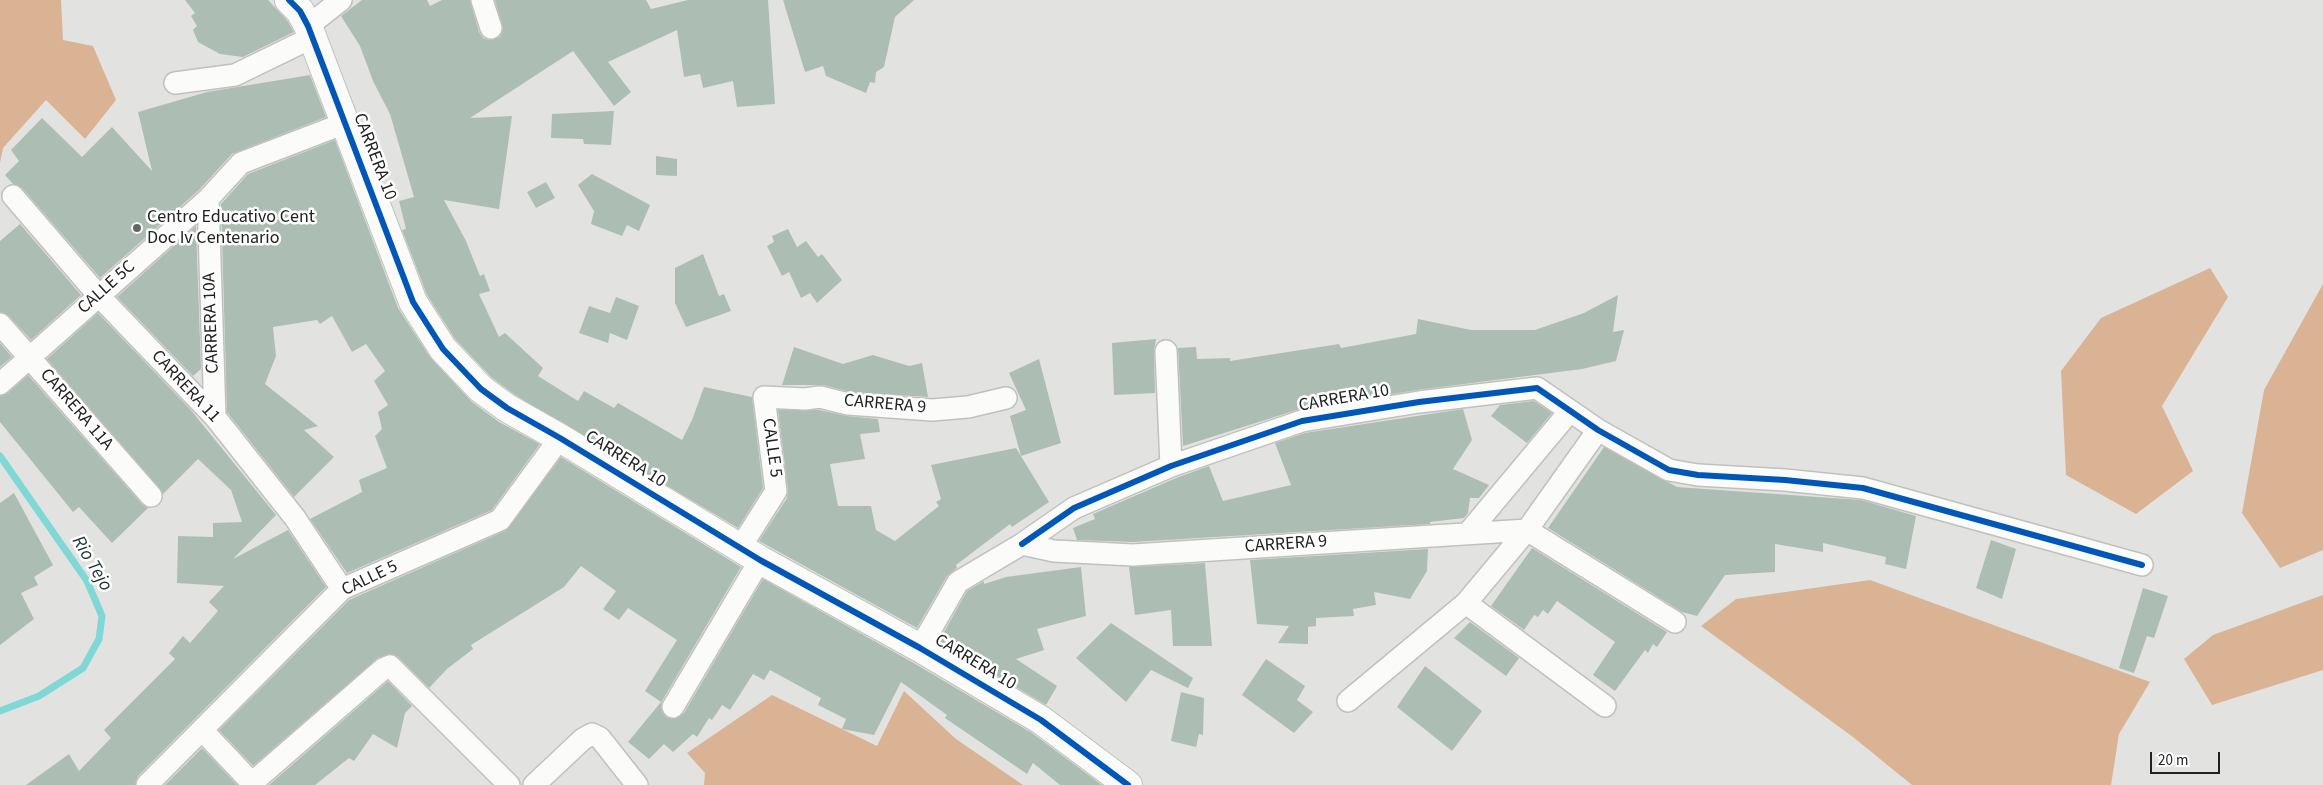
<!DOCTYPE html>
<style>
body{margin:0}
#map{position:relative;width:2323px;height:785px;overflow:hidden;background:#e2e3e0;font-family:"Source Sans 3",sans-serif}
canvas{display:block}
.scale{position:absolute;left:2150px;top:752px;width:70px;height:22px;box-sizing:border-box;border:2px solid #212221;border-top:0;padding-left:6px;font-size:15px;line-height:18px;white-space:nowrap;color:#212221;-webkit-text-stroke:4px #fff;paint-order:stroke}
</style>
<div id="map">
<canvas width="2323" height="785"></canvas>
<div class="scale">20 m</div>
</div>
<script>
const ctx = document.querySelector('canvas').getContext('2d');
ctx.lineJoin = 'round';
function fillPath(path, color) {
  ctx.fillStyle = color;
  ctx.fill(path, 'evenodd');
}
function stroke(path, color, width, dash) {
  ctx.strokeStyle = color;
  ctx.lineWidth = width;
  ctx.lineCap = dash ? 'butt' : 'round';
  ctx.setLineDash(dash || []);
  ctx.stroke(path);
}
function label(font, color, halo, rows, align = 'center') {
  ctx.font = font + ' "Source Sans 3",sans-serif';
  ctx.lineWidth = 5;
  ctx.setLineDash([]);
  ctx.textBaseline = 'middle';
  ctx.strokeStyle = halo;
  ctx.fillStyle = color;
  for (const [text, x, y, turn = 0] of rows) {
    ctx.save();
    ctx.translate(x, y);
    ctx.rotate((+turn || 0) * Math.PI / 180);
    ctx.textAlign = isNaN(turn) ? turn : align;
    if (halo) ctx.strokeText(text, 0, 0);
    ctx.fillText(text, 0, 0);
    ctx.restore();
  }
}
const forest = new Path2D(`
 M 0,0 L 61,0 L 63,40 L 93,46 L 116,100 L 85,139 L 46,100 L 3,148 L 0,163 Z
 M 2210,268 L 2228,297 L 2162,406 L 2193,471 L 2136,514 L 2066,475 L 2061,371 L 2101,318 Z
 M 2323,284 L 2323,550 L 2280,568 L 2242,513 L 2264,390 Z
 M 1870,580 L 2150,682 L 2119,734 L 2111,785 L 1912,785 L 1853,737 L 1701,626 L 1736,599 Z
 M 2323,595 L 2323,670 L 2212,705 L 2184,659 L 2213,635 Z
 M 904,691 L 956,739 L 1023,785 L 704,785 L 705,773 L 687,753 L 772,695 L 877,746 Z`);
const stream = new Path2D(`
 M 0,456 L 87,581 L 102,616 L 99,639 L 83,668 L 39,696 L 0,711`);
const building = new Path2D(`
 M 185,0 L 268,0 L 287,20 L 294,32 L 243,57 L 220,54 L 198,42 L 193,30 L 197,26 L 191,16 L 195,13 Z
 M 362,0 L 427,0 L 430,6 L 442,0 L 470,0 L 479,32 L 483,38 L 489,40 L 500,37 L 503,30 L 495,0 L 646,0 L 651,9 L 688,0 L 768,0 L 775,104 L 737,107 L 733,81 L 703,88 L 700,74 L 684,77 L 677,30 L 608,62 L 631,92 L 614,106 L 573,51 L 470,118 L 512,116 L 499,209 L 444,200 L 466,241 L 480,276 L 484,274 L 490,291 L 479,294 L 499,337 L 505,333 L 543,368 L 538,376 L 578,401 L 584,391 L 614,408 L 618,403 L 682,440 L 692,420 L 704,387 L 752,397 L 763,488 L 738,528 L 515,395 L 491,377 L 455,339 L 427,295 L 402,230 L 406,229 L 399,201 L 414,197 L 390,114 L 373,81 L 360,46 L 341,16 Z
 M 783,0 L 914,0 L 895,17 L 884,67 L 876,72 L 875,83 L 870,82 L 866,93 L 826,76 L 823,66 L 805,72 Z
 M 310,75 L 326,117 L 232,154 L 199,190 L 100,278 L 22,188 L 13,184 L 5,175 L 19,161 L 11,150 L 42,118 L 82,157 L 112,127 L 152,171 L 138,112 L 207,92 Z
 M 614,111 L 611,145 L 584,144 L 583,139 L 551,138 L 552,114 Z
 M 335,140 L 398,308 L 430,357 L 472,402 L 499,422 L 540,444 L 492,510 L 347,573 L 310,519 L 362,492 L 359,480 L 387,468 L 375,436 L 382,429 L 378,412 L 388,405 L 374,381 L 385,371 L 366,344 L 352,352 L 332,316 L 320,324 L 317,320 L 273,327 L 276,356 L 265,384 L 318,426 L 304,430 L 334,457 L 294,497 L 227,412 L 221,204 L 248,174 Z
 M 656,156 L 677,159 L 677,176 L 656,175 Z
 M 592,174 L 650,205 L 639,231 L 627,225 L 622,236 L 591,224 L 594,211 L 578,185 Z
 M 546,182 L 555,198 L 536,208 L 527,192 Z
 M 20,224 L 81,295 L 31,340 L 9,316 L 0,312 L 0,241 Z
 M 196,226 L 201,369 L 193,376 L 117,297 Z
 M 788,229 L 797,247 L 806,241 L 818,257 L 822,254 L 842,280 L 817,303 L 810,293 L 801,298 L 789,272 L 782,276 L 767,246 L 774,242 L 772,236 Z
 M 703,254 L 719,296 L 724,294 L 731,311 L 686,327 L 675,303 L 675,268 Z
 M 1618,295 L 1613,332 L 1624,330 L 1616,361 L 1582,369 L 1417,390 L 1300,409 L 1183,446 L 1178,348 L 1196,347 L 1197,359 L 1230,358 L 1230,361 L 1339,344 L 1341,348 L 1416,334 L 1418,319 L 1471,330 L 1535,330 L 1584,313 Z
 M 616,297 L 639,306 L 627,340 L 610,333 L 608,343 L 579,333 L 589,306 L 610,313 Z
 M 98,313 L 190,409 L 276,515 L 233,559 L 288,530 L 326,587 L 138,776 L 135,785 L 26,785 L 69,754 L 79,771 L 111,738 L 104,730 L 175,659 L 169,653 L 183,636 L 190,643 L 218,611 L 209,602 L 224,586 L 177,583 L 178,536 L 213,537 L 213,523 L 242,522 L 231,490 L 198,459 L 163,494 L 47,359 Z
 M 1156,339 L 1154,352 L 1155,393 L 1114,395 L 1112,343 Z
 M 0,343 L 12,357 L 0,367 Z
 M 794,347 L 843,364 L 873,355 L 909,366 L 922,363 L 928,397 L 850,392 L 823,385 L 782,385 Z
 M 1039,359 L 1061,443 L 1021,456 L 1010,416 L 1026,410 L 1009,373 Z
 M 28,375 L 142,504 L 148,508 L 112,543 L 79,507 L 73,512 L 0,422 L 0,396 L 8,393 Z
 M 1534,401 L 1552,413 L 1527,443 L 1491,416 L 1500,405 Z
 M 1463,409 L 1472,440 L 1453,469 L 1489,485 L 1479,498 L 1470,498 L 1468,513 L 1464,518 L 1430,522 L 1430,524 L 1133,542 L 1077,540 L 1073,528 L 1095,519 L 1093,514 L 1176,478 L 1209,466 L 1223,501 L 1291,485 L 1275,443 L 1305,433 Z
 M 778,410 L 819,410 L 847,416 L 878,419 L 880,432 L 860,434 L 865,459 L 830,464 L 838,506 L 871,506 L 876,530 L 895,541 L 939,506 L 936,502 L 941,499 L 931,465 L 1016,448 L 1049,502 L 1012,527 L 1010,524 L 956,565 L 957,568 L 947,576 L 917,628 L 759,541 L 787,498 L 788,490 Z
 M 1604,447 L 1677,487 L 1861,500 L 1916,516 L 1906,569 L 1885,564 L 1886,557 L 1823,543 L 1823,552 L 1775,544 L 1775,572 L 1725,575 L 1697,616 L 1682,612 L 1548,528 Z
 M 561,457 L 741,567 L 662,701 L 661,707 L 666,717 L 673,719 L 684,713 L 763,579 L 912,662 L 1032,733 L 1102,785 L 1060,785 L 1033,763 L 1027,774 L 945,718 L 947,715 L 901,682 L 874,735 L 842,729 L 846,719 L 818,705 L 821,698 L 770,670 L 764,680 L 753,674 L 730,710 L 722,705 L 712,720 L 709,718 L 697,737 L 693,734 L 673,752 L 664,744 L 649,759 L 628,742 L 661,702 L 645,691 L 677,640 L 628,608 L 619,620 L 603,609 L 616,591 L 581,566 L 564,587 L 471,645 L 473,649 L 447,669 L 429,688 L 398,657 L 392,654 L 378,658 L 253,766 L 219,730 L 349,600 L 505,531 Z
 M 14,493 L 53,565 L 34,577 L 38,585 L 21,593 L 34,619 L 0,645 L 0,503 Z
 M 1991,540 L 2016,549 L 2002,599 L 1976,588 Z
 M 1532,548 L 1667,632 L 1657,647 L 1653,644 L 1648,653 L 1645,650 L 1615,691 L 1593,675 L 1615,642 L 1557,601 L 1548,614 L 1543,610 L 1538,617 L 1534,615 L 1524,630 L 1491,606 Z
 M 1428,549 L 1427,571 L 1410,599 L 1374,592 L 1376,605 L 1353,609 L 1354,616 L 1316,618 L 1316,626 L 1308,627 L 1308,644 L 1278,643 L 1289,626 L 1257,624 L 1250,560 Z
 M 1205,563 L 1212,646 L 1173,646 L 1171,610 L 1135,615 L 1129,567 Z
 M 1081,567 L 1086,616 L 1037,629 L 1044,650 L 1016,659 L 1057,686 L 1046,705 L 939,641 L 967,591 L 984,581 L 984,584 L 1006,577 Z
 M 2143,588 L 2168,596 L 2154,638 L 2147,636 L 2134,673 L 2119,668 Z
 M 1470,622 L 1519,658 L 1506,676 L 1454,638 Z
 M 1111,623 L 1193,678 L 1188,688 L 1151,670 L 1126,702 L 1076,658 Z
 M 1266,659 L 1305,686 L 1297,700 L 1313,712 L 1294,733 L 1242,695 Z
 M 1425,666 L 1482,711 L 1452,751 L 1397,707 Z
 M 388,681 L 412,706 L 405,713 L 397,748 L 373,734 L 354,761 L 349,758 L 315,785 L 269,785 Z
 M 1181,692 L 1204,698 L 1203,735 L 1199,734 L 1196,747 L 1171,741 Z
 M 202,748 L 237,785 L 165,785 Z`);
const street = new Path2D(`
 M 482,0 L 491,28
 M 308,26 L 341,0
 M 175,83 L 235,75 L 313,37
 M 13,196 L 98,295 L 215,417 L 295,518 L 342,589
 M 208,199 L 215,417
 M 0,324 L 151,496
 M 1166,351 L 1171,466
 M 0,384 L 208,199 L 241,163 L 345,123
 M 1469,532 L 1570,411
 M 1022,544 L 1074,508 L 1171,466 L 1302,421 L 1419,402 L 1537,388 L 1598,430 L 1669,470 L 1698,475 L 1785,480 L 1863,488 L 2142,565
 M 740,548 L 776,491 L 764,397 L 805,399 L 820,397 L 848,404 L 932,410 L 968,407 L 1006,398
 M 1466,603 L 1605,706
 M 920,648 L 958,582 L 1022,544 L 1054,551 L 1133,555 L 1527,530 L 1675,622
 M 1348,701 L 1466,603 L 1527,530 L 1598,430
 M 673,707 L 760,560
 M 203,731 L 252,783 L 383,669 L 390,666 L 509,785
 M 147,785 L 342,589 L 500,520 L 560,438
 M 534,785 L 583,739 L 592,734 L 600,738 L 637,785`);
const secondary = new Path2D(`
 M 289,0 L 300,11 L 308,26 L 413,302 L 443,349 L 481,389 L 507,408 L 560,438 L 760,560 L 920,648 L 1041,720 L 1128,785`);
const cycleway = new Path2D(`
 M 289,0 L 300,11 L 308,26 L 413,302 L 443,349 L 481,389 L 507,408 L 560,438 L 760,560 L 920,648 L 1041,720 L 1128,785
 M 1022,544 L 1074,508 L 1171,466 L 1302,421 L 1419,402 L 1537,388 L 1598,430 L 1669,470 L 1698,475 L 1785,480 L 1863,488 L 2142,565`);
const markers = [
 [137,228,5,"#656664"]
];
const streetNames = [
 ["CARRERA 10",374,157,69],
 ["CALLE 5C",107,288,-42],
 ["CARRERA 10A",212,323,-92],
 ["CARRERA 11",185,387,47],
 ["CARRERA 10",1344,399,-10],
 ["CARRERA 9",885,405,5],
 ["CARRERA 11A",76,410,49],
 ["CALLE 5",771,448,82],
 ["CARRERA 10",625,460,32],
 ["CARRERA 9",1286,545,-4],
 ["CALLE 5",370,579,-26],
 ["CARRERA 10",975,663,31]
];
const poiNames = [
 ["Centro Educativo Cent",147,218],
 ["Doc Iv Centenario",147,239]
];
const waterNames = [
 ["Rio Tejo",91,564,59]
];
fillPath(forest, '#dab395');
stroke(stream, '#7fd8d6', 7);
fillPath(building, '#acbeb3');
stroke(street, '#c0c1bf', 24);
stroke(secondary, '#c0c1bf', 30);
stroke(street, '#fbfbfa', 21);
stroke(secondary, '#fbfbfa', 28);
stroke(cycleway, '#0057b8', 6);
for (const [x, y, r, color] of markers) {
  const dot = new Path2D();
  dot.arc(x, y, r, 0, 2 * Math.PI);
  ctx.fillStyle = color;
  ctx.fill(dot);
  stroke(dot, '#fff', 2);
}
label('18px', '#212221', '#fff', streetNames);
label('18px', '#212221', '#fff', poiNames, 'left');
label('italic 19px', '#1e3433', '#fff', waterNames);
</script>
